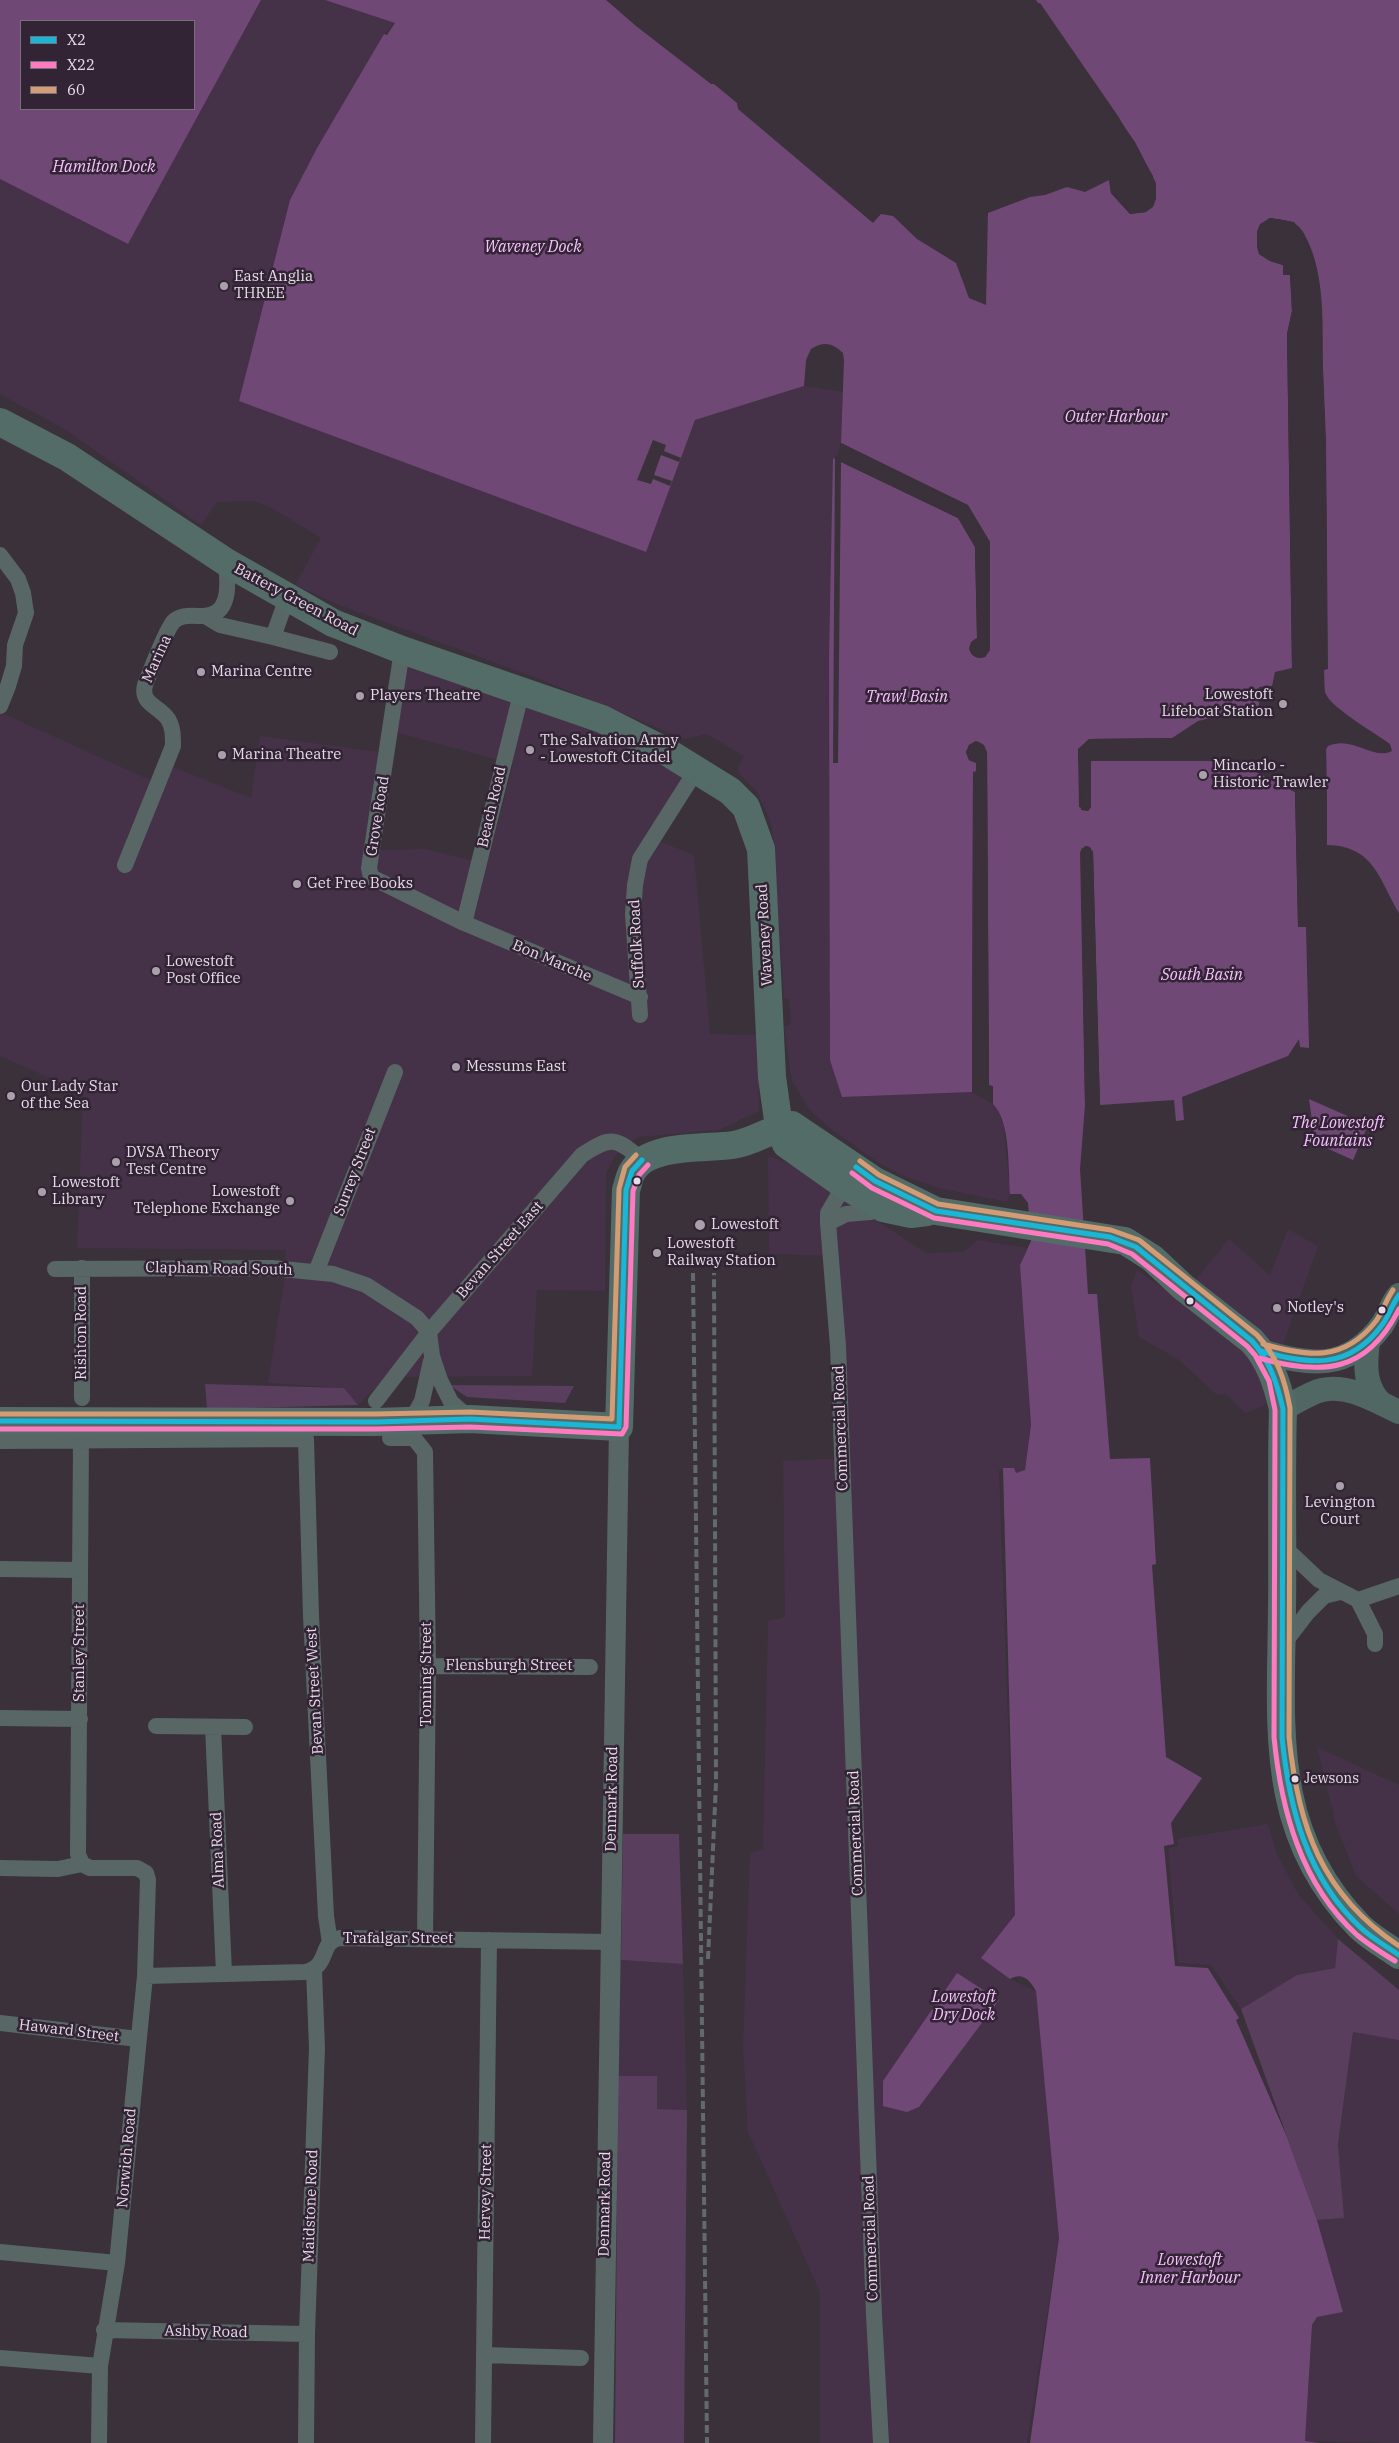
<!DOCTYPE html>
<style>
body{margin:0}
#map{position:relative;width:1399px;height:2443px;overflow:hidden;background:#3a313b;font-family:"IBM Plex Serif",serif}
canvas{display:block}
.legend{position:absolute;left:20px;top:20px;width:175px;height:90px;box-sizing:border-box;background:#322335;border:1px solid #7a6d7c;margin:0;padding:6px 9px;list-style:none;font-size:15px;color:#e6dbe7}
.legend li{display:flex;align-items:center;gap:10px;height:25px}
.legend b{width:25px;border:1px solid #7a6d7c}
</style>
<div id="map">
<canvas width="1399" height="2443"></canvas>
<ul class="legend">
<li><b style="height:6px;background:#1ab6d8"></b>X2</li>
<li><b style="height:6px;background:#fe7ac1"></b>X22</li>
<li><b style="height:6px;background:#d39c74"></b>60</li>
</ul>
</div>
<script>
const ctx = document.querySelector('canvas').getContext('2d');
ctx.lineJoin = 'round';
function fillPath(path, color) {
  ctx.fillStyle = color;
  ctx.fill(path, 'evenodd');
}
function stroke(path, color, width, dash) {
  ctx.strokeStyle = color;
  ctx.lineWidth = width;
  ctx.lineCap = dash ? 'butt' : 'round';
  ctx.setLineDash(dash || []);
  ctx.stroke(path);
}
function label(font, color, halo, rows, align = 'center') {
  ctx.font = font + ' "IBM Plex Serif",serif';
  ctx.lineWidth = 5;
  ctx.setLineDash([]);
  ctx.textBaseline = 'middle';
  ctx.strokeStyle = halo;
  ctx.fillStyle = color;
  for (const [text, x, y, turn = 0] of rows) {
    ctx.save();
    ctx.translate(x, y);
    ctx.rotate((+turn || 0) * Math.PI / 180);
    ctx.textAlign = isNaN(turn) ? turn : align;
    if (halo) ctx.strokeText(text, 0, 0);
    ctx.fillText(text, 0, 0);
    ctx.restore();
  }
}
const built = new Path2D(`
 M 261,0 L 325,0 L 395,23 L 384,34 L 317,148 L 290,200 L 645,552 L 695,420 L 804,386 L 843,392 L 841,443 L 836,459 L 842,1097 L 972,1092 L 993,1104 L 998,1110 L 1004,1127 L 1010,1194 L 1007,1202 L 939,1188 L 901,1175 L 879,1163 L 830,1128 L 809,1109 L 792,1081 L 784,1027 L 791,1024 L 789,999 L 784,998 L 772,826 L 757,791 L 739,773 L 738,767 L 744,756 L 707,734 L 685,739 L 542,680 L 339,605 L 295,585 L 321,538 L 270,507 L 252,501 L 217,502 L 201,525 L 66,430 L 0,394 L 0,179 L 128,244 Z
 M 406,661 L 631,742 L 697,784 L 659,841 L 694,855 L 710,1034 L 758,1035 L 759,1111 L 719,1130 L 638,1137 L 615,1156 L 606,1173 L 605,1291 L 537,1290 L 532,1376 L 386,1377 L 358,1405 L 344,1388 L 268,1383 L 284,1282 L 286,1250 L 77,1248 L 83,1093 L 0,1056 L 0,712 L 152,781 L 161,762 L 251,798 L 260,736 L 379,752 L 364,847 L 377,850 L 425,849 L 487,864 L 513,764 L 395,732 Z
 M 772,1157 L 793,1165 L 926,1253 L 963,1252 L 978,1240 L 1027,1248 L 1020,1265 L 1031,1425 L 1025,1470 L 1016,1473 L 1014,1468 L 999,1470 L 1015,1915 L 982,1958 L 1010,1979 L 1036,1991 L 1059,2238 L 1027,2443 L 820,2443 L 820,2292 L 748,2132 L 743,2046 L 750,1853 L 763,1849 L 768,1621 L 785,1617 L 783,1461 L 825,1459 L 849,1461 L 836,1256 L 769,1254 L 768,1158 Z
 M 1288,1229 L 1318,1246 L 1285,1339 L 1267,1404 L 1245,1413 L 1226,1394 L 1217,1395 L 1179,1360 L 1139,1337 L 1131,1285 L 1137,1270 L 1180,1299 L 1229,1239 L 1270,1275 Z
 M 1317,1747 L 1399,1785 L 1399,1914 L 1356,1876 L 1336,1825 Z
 M 1268,1824 L 1277,1854 L 1298,1894 L 1338,1939 L 1335,1968 L 1297,1975 L 1241,2009 L 1211,1965 L 1178,1963 L 1168,1848 L 1178,1846 L 1177,1839 Z
 M 621,1960 L 683,1964 L 687,2110 L 657,2109 L 618,2076 Z
 M 1353,2032 L 1399,2039 L 1399,2443 L 1305,2441 L 1312,2325 L 1317,2317 L 1343,2312 L 1317,2220 L 1343,2218 L 1338,2144 Z`);
const green = new Path2D(`
 M 205,1384 L 344,1388 L 358,1405 L 207,1409 Z
 M 449,1385 L 574,1386 L 565,1403 L 467,1397 Z
 M 623,1834 L 679,1834 L 683,1964 L 621,1960 Z
 M 1338,1939 L 1399,1990 L 1399,2040 L 1353,2032 L 1338,2144 L 1344,2218 L 1317,2220 L 1241,2009 L 1297,1975 L 1335,1968 Z
 M 618,2076 L 657,2076 L 657,2109 L 687,2110 L 684,2443 L 615,2443 Z`);
const water = new Path2D(`
 M 0,0 L 261,0 L 128,244 L 0,179 ZM 21,21 L 194,21 L 194,109 L 21,109 Z
 M 325,0 L 606,0 L 636,26 L 711,84 L 714,84 L 737,103 L 738,109 L 873,223 L 881,214 L 893,216 L 917,239 L 956,263 L 969,298 L 986,305 L 988,213 L 1030,197 L 1045,195 L 1067,187 L 1085,192 L 1109,180 L 1111,193 L 1130,214 L 1146,212 L 1156,199 L 1156,183 L 1135,142 L 1036,0 L 1399,0 L 1399,913 C 1379,879 1374,846 1327,845 L 1326,749 L 1328,746 C 1352,735 1374,761 1392,751 L 1390,744 C 1375,733 1335,710 1327,696 C 1322,689 1324,677 1324,669 L 1327,669 C 1327,570 1327,472 1323,374 C 1322,329 1327,272 1303,232 C 1296,220 1284,220 1270,218 C 1253,229 1257,235 1259,254 L 1270,261 L 1283,265 L 1283,275 L 1290,275 L 1292,311 L 1287,334 L 1292,668 L 1275,672 L 1272,686 L 1259,687 L 1259,711 L 1230,713 L 1198,721 L 1172,738 L 1089,739 L 1078,750 L 1079,807 L 1088,811 L 1091,807 L 1090,761 L 1235,761 L 1295,792 L 1298,926 L 1306,927 L 1309,1048 L 1300,1047 L 1299,1039 L 1288,1056 L 1182,1097 L 1184,1120 L 1176,1121 L 1174,1100 L 1100,1105 L 1093,852 L 1087,846 L 1081,849 L 1085,1105 L 1080,1169 L 1088,1294 L 1097,1294 L 1110,1459 L 1150,1458 L 1156,1564 L 1152,1565 L 1166,1757 L 1202,1778 L 1171,1823 L 1174,1844 L 1164,1846 L 1175,1966 L 1208,1968 L 1239,2018 L 1236,2020 L 1287,2137 L 1317,2220 L 1343,2312 L 1317,2317 L 1312,2325 L 1305,2441 L 1319,2443 L 1030,2443 L 1059,2238 L 1036,1991 C 1030,1980 1022,1972 1010,1979 L 981,1958 L 1015,1915 L 1003,1468 L 1014,1468 L 1016,1473 L 1025,1470 L 1031,1425 L 1020,1265 L 1031,1241 L 1028,1203 L 1021,1194 L 1010,1194 C 1008,1169 1011,1122 993,1104 L 993,1086 L 989,1086 L 987,752 L 981,743 L 976,741 L 969,745 L 966,752 L 969,760 L 976,763 L 976,772 L 973,772 L 972,1092 L 842,1097 L 830,1060 L 829,656 L 833,458 L 958,518 L 975,547 L 977,638 C 967,643 967,654 978,658 L 985,657 L 990,650 L 990,542 L 968,505 L 841,443 L 844,360 L 843,353 C 832,343 824,341 811,349 L 806,360 L 804,386 L 695,420 L 646,552 L 239,401 L 290,200 L 317,148 L 384,34 L 387,35 L 395,23 Z
 M 1309,1099 L 1368,1125 L 1353,1160 L 1315,1143 Z
 M 957,1973 L 999,2000 L 919,2107 L 907,2112 L 883,2106 L 883,2081 Z`);
const pier = new Path2D(`
 M 1040,3 L 1118,116 L 1153,176 L 1156,199 L 1153,207 L 1146,212 L 1130,214 L 1111,193 L 1109,178 L 1112,180 L 1113,192 L 1128,209 L 1138,212 L 1151,206 L 1155,191 L 1151,177 L 1132,143 L 1038,4 Z
 M 1270,218 L 1294,222 L 1304,234 L 1314,262 L 1320,300 L 1326,439 L 1328,669 L 1324,670 L 1325,698 L 1322,690 L 1321,669 L 1325,667 L 1323,439 L 1318,300 L 1307,248 L 1297,228 L 1293,224 L 1279,220 L 1271,220 L 1262,226 L 1258,238 L 1261,253 L 1284,263 L 1286,272 L 1293,274 L 1295,311 L 1290,334 L 1295,668 L 1292,668 L 1287,334 L 1292,311 L 1290,275 L 1283,275 L 1283,265 L 1270,261 L 1259,254 L 1257,247 L 1257,231 L 1260,224 Z
 M 653,440 L 666,445 L 664,451 L 681,458 L 679,462 L 661,455 L 654,475 L 672,481 L 670,486 L 653,479 L 651,484 L 637,480 Z
 M 841,443 L 968,506 L 990,542 L 990,649 L 985,657 L 980,658 L 972,655 L 969,649 L 971,642 L 977,638 L 975,547 L 958,518 L 841,462 L 838,763 L 833,763 L 835,455 L 960,517 L 978,547 L 979,638 L 973,644 L 972,649 L 974,653 L 980,656 L 984,655 L 987,649 L 988,543 L 967,507 L 839,445 Z
 M 1176,738 L 1172,741 L 1090,741 L 1081,750 L 1083,808 L 1086,809 L 1088,806 L 1088,761 L 1090,759 L 1235,758 L 1288,785 L 1298,792 L 1300,924 L 1308,927 L 1298,927 L 1295,792 L 1262,774 L 1235,761 L 1091,761 L 1091,807 L 1088,811 L 1081,810 L 1078,749 L 1089,739 Z
 M 976,741 L 984,745 L 987,752 L 989,1085 L 993,1086 L 993,1104 L 990,1103 L 990,1088 L 986,1086 L 985,752 L 982,746 L 976,744 L 970,747 L 968,752 L 971,758 L 978,762 L 979,772 L 976,774 L 975,1093 L 972,1092 L 973,772 L 976,771 L 976,763 L 969,760 L 966,752 L 969,745 Z
 M 1326,745 L 1327,807 L 1327,847 L 1325,845 L 1323,750 Z
 M 1085,846 L 1090,847 L 1093,852 L 1100,1105 L 1097,1105 L 1090,852 L 1087,848 L 1083,852 L 1087,1105 L 1085,1105 L 1080,852 Z`);
const minor = new Path2D(`
 M 0,555 L 18,579 L 23,593 L 26,613 L 15,645 L 14,666 L 8,686 L 0,706
 M 205,616 L 220,625 L 273,637 L 287,598
 M 273,637 L 330,652
 M 402,650 L 369,868 L 371,877 L 464,923 L 640,997
 M 125,865 L 173,746 C 173,736 173,727 168,719 C 159,706 140,704 145,685 C 151,670 164,634 173,622 C 180,614 192,616 202,616 C 232,616 228,582 226,562
 M 464,923 L 522,690
 M 640,1015 L 633,914 L 635,885 L 640,859 L 697,769
 M 848,1179 L 828,1213 L 828,1223 L 838,1346 L 874,2315 L 881,2443
 M 828,1223 L 846,1214 L 870,1212 L 883,1208
 M 82,1268 L 82,1398
 M 55,1269 L 272,1268 L 333,1274 L 366,1285 L 417,1318 L 429,1332 L 432,1356 L 440,1380 L 451,1402 L 470,1419
 M 316,1272 L 395,1072
 M 376,1401 L 429,1332 L 582,1155 C 612,1135 616,1138 642,1160
 M 411,1421 L 422,1401 L 431,1361
 M 390,1438 L 414,1438 L 425,1452 L 428,1666 L 425,1938
 M 81,1440 L 78,1854 L 82,1864
 M 0,1441 L 306,1439 L 311,1616 L 326,1916 L 330,1943
 M 1282,1545 L 1319,1580 L 1358,1600 L 1375,1634 L 1375,1644
 M 0,1569 L 80,1570
 M 1358,1600 L 1399,1586
 M 1282,1646 L 1308,1612 L 1324,1596 L 1340,1592
 M 428,1666 L 590,1667
 M 0,1718 L 80,1719
 M 156,1726 L 245,1727
 M 213,1727 L 224,1973
 M 0,1868 L 58,1869 L 82,1864 L 90,1868 L 137,1868 L 146,1873 L 148,1880 L 145,1976 L 117,2263 L 100,2366 L 99,2443
 M 145,1976 L 305,1972 C 331,1966 318,1942 340,1938 L 610,1942
 M 0,2023 L 138,2039
 M 0,2252 L 117,2263
 M 104,2330 L 307,2334
 M 484,2355 L 581,2358
 M 0,2358 L 100,2366
 M 306,2443 L 307,2334 L 317,2048 L 314,1970
 M 483,2443 L 489,1940`);
const tertiary = new Path2D(`
 M 603,2443 L 619,1427`);
const secondary = new Path2D(`
 M 1368,1342 C 1365,1365 1364,1388 1382,1404
 M 1261,1351 C 1310,1366 1348,1371 1382,1325 C 1389,1315 1391,1304 1399,1295
 M 1283,1409 C 1295,1403 1309,1393 1322,1390 C 1349,1384 1375,1401 1399,1412`);
const trunk = new Path2D(`
 M 0,422 L 67,457 L 226,562 L 333,623 L 402,650 L 602,719 L 667,752 L 730,791 L 746,807 L 761,849 L 772,1077 L 779,1127 L 786,1144 L 844,1185 L 883,1208 L 911,1214 L 927,1212
 M 0,1421 L 376,1422 L 470,1419 L 619,1427 L 626,1190 C 628,1185 629,1177 632,1172 C 648,1143 706,1149 733,1145 C 754,1142 771,1128 792,1125 L 875,1181 L 936,1211 L 1125,1241 L 1152,1258 L 1183,1287 L 1252,1341 C 1270,1361 1277,1383 1283,1409 C 1281,1476 1283,1543 1282,1609 C 1281,1728 1268,1833 1359,1926 C 1370,1937 1386,1946 1399,1955`);
const rail = new Path2D(`
 M 693,1273 L 707,2443
 M 708,1959 L 716,1783 L 714,1273`);
const bus1 = new Path2D(`
 M 856,1167 L 875,1181 L 936,1211 L 1110,1237 L 1136,1247 L 1252,1341 C 1270,1361 1277,1383 1283,1409 L 1282,1737 C 1289,1808 1307,1878 1361,1928 C 1373,1939 1386,1946 1399,1955
 M 1261,1351 C 1309,1365 1349,1370 1382,1325 C 1389,1316 1392,1304 1399,1295
 M 0,1421 L 376,1422 L 470,1419 L 619,1427 L 626,1190 L 632,1171 L 642,1160`);
const bus2 = new Path2D(`
 M 852,1173 L 872,1188 L 934,1218 L 1108,1244 L 1132,1254 L 1247,1346 L 1255,1355 L 1269,1381 L 1275,1410 L 1274,1737 C 1281,1810 1301,1884 1357,1935 C 1369,1945 1382,1953 1395,1961
 M 1259,1358 C 1322,1376 1367,1373 1399,1309
 M 0,1429 L 376,1429 L 470,1427 L 622,1434 L 626,1427 L 633,1191 L 639,1175 L 648,1165`);
const bus3 = new Path2D(`
 M 860,1161 L 879,1175 L 938,1204 L 1111,1230 L 1139,1240 L 1257,1335 C 1277,1356 1285,1380 1290,1408 L 1289,1737 C 1298,1826 1321,1894 1399,1946
 M 1263,1344 C 1308,1357 1344,1362 1376,1321 C 1383,1311 1386,1300 1393,1290
 M 0,1414 L 376,1414 L 470,1412 L 612,1419 L 619,1189 L 625,1167 L 636,1155`);
const markers = [
 [224,286,5,"#aaa0ab"],
 [201,672,5,"#aaa0ab"],
 [360,696,5,"#aaa0ab"],
 [1283,704,5,"#aaa0ab"],
 [530,750,5,"#aaa0ab"],
 [222,755,5,"#aaa0ab"],
 [1203,775,5,"#aaa0ab"],
 [297,884,5,"#aaa0ab"],
 [156,971,5,"#aaa0ab"],
 [456,1067,5,"#aaa0ab"],
 [11,1096,5,"#aaa0ab"],
 [116,1162,5,"#aaa0ab"],
 [637,1181,4.5,"#e6dbe7"],
 [42,1192,5,"#aaa0ab"],
 [290,1201,5,"#aaa0ab"],
 [700,1225,6,"#aaa0ab"],
 [657,1253,5,"#aaa0ab"],
 [1190,1301,4.5,"#e6dbe7"],
 [1277,1308,5,"#aaa0ab"],
 [1382,1310,4.5,"#e6dbe7"],
 [1340,1486,5,"#aaa0ab"],
 [1295,1779,4.5,"#e6dbe7"]
];
const busNames = [
 ["Jewsons",1304,1779]
];
const poiNames = [
 ["East Anglia",234,277],
 ["THREE",234,294],
 ["Marina Centre",211,672],
 ["Lowestoft",1273,695,"right"],
 ["Lifeboat Station",1273,712,"right"],
 ["Players Theatre",370,696],
 ["The Salvation Army",540,741],
 ["- Lowestoft Citadel",540,758],
 ["Marina Theatre",232,755],
 ["Mincarlo -",1213,766],
 ["Historic Trawler",1213,783],
 ["Get Free Books",307,884],
 ["Lowestoft",166,962],
 ["Post Office",166,979],
 ["Messums East",466,1067],
 ["Our Lady Star",21,1087],
 ["of the Sea",21,1104],
 ["DVSA Theory",126,1153],
 ["Test Centre",126,1170],
 ["Lowestoft",52,1183],
 ["Library",52,1200],
 ["Lowestoft",280,1192,"right"],
 ["Telephone Exchange",280,1209,"right"],
 ["Lowestoft",711,1225],
 ["Lowestoft",667,1244],
 ["Railway Station",667,1261],
 ["Notley's",1287,1308],
 ["Levington",1340,1503,"center"],
 ["Court",1340,1520,"center"]
];
const streetNames = [
 ["Battery Green Road",296,600,28],
 ["Marina",157,659,-66],
 ["Beach Road",492,807,-77],
 ["Grove Road",378,816,-81],
 ["Waveney Road",765,935,-93],
 ["Suffolk Road",637,944,-93],
 ["Bon Marche",552,961,23],
 ["Surrey Street",355,1172,-69],
 ["Bevan Street East",500,1250,-49],
 ["Clapham Road South",219,1269,1],
 ["Rishton Road",82,1333,-90],
 ["Commercial Road",841,1428,-92],
 ["Stanley Street",80,1653,-90],
 ["Flensburgh Street",509,1666],
 ["Tonning Street",427,1674,-90],
 ["Bevan Street West",315,1691,-93],
 ["Denmark Road",612,1799,-89],
 ["Commercial Road",856,1833,-92],
 ["Alma Road",218,1850,-92],
 ["Trafalgar Street",398,1939],
 ["Haward Street",69,2031,7],
 ["Norwich Road",127,2158,-85],
 ["Hervey Street",486,2192,-89],
 ["Denmark Road",605,2204,-89],
 ["Maidstone Road",311,2206,-88],
 ["Commercial Road",871,2238,-92],
 ["Ashby Road",206,2332,1]
];
const waterNames = [
 ["Hamilton Dock",104,167],
 ["Waveney Dock",533,247],
 ["Outer Harbour",1116,417],
 ["Trawl Basin",907,697],
 ["South Basin",1202,975],
 ["The Lowestoft",1338,1123],
 ["Fountains",1338,1141],
 ["Lowestoft",964,1997],
 ["Dry Dock",964,2015],
 ["Lowestoft",1190,2260],
 ["Inner Harbour",1190,2278]
];
fillPath(built, '#453248');
fillPath(green, '#593e5d');
fillPath(water, '#704876');
fillPath(pier, '#3a313b');
stroke(minor, '#586765', 16);
stroke(tertiary, '#586765', 20);
stroke(secondary, '#516764', 24);
stroke(trunk, '#546c68', 28);
stroke(rail, '#626b6b', 4, [8, 4]);
stroke(bus1, '#1ab6d8', 5);
stroke(bus2, '#fe7ac1', 5);
stroke(bus3, '#d39c74', 5);
for (const [x, y, r, color] of markers) {
  const dot = new Path2D();
  dot.arc(x, y, r, 0, 2 * Math.PI);
  ctx.fillStyle = color;
  ctx.fill(dot);
  stroke(dot, '#322335', 2);
}
label('14px', '#e6dbe7', '#322335', busNames, 'left');
label('15px', '#e6dbe7', '#322335', poiNames, 'left');
label('15px', '#e6dbe7', '#322335', streetNames);
label('italic 16px', '#f7c3fe', '#322335', waterNames);
</script>
